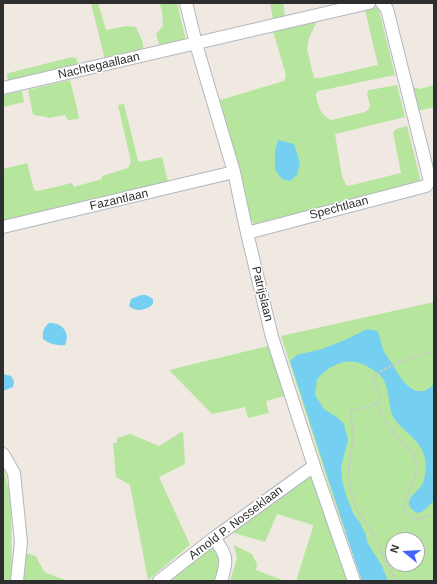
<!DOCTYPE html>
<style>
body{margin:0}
#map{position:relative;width:437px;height:584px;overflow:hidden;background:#efe9e1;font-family:Helvetica,sans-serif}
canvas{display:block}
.frame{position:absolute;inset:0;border:4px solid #2e2e2e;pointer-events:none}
.north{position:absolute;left:385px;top:532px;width:40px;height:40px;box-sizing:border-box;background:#fff;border:1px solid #ababab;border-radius:50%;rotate:288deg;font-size:11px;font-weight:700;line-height:16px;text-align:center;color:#2e2e2e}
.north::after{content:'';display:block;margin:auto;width:14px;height:18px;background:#4264fb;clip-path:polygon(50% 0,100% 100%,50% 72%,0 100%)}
</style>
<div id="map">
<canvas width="437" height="584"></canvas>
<div class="frame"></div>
<div class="north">N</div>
</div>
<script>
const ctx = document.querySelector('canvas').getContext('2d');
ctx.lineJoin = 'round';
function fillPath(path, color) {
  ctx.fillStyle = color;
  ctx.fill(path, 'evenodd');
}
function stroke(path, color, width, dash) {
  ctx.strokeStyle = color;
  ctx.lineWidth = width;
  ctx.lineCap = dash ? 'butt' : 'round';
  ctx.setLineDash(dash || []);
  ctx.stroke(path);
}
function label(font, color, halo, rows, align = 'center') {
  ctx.font = font + ' Helvetica,sans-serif';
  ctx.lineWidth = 3;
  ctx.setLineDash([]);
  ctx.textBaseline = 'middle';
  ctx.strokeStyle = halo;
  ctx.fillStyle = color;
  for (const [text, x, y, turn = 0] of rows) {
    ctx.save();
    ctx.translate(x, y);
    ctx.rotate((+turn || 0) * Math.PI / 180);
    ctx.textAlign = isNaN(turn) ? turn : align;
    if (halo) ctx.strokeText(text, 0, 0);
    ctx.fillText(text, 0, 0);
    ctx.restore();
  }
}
const green = new Path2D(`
 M 91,3 L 98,3 L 106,30 L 126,26 L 136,27 L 142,40 L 144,51 L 105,60 Z
 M 159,3 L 177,3 L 185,36 L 185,40 L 160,47 L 156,34 L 163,26 L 162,10 Z
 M 270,3 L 283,3 L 285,16 L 273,19 Z
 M 376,7 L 379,10 L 395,75 L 318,91 L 316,94 C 317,104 321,117 332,120 L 365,112 L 369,109 L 370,105 L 367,93 L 369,90 L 397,85 L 405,117 L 335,134 L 342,176 L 346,185 L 348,186 L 401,173 L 393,132 L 396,129 L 407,126 L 420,178 L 420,183 L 254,224 L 250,218 L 220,100 L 284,81 L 286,75 L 273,31 L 317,21 L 309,38 L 307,49 L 314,78 L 321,78 L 378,65 L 365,10 Z
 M 72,57 L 76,58 L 79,67 L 8,83 L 7,74 L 9,73 Z
 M 70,80 L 79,117 L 78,119 L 68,120 L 65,115 L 48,118 C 43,115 38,117 33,114 L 28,90 Z
 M 406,85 L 420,89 L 434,85 L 434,107 L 413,112 Z
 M 22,91 L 24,102 L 3,107 L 3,95 Z
 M 124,104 L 138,161 L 140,162 L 162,157 L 168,182 L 3,222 L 3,169 L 27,163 L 34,190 L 38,191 L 72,183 L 74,187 L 102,179 L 102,176 L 128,168 L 131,162 L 118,105 Z
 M 434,302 L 434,581 L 362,581 L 331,492 L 281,336 ZM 393,540 L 417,540 L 417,564 L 393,564 Z
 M 268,346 L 285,396 L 266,401 L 269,413 L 248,418 L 245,407 L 212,414 L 169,370 Z
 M 183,431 L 185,464 L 159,477 L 190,545 L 148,580 L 130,485 L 116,477 L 113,443 L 117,443 L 117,438 L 130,434 L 159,446 Z
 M 3,466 L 11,499 L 12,581 L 3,581 Z
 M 309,474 L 312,475 L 348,581 L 296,581 L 313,527 L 313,525 L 277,514 L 265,542 L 231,532 Z
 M 234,545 L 252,554 L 257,564 L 256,570 L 285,581 L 230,581 L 237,558 Z
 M 211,547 C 225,555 220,568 217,581 L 161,581 Z
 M 25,553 L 36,556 L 43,570 L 46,573 L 68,581 L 23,581 Z`);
const water = new Path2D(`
 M 278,140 L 294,144 L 300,163 L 297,175 L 290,181 L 282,179 L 275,170 L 275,151 Z
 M 141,295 L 146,295 L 153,299 L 153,304 C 147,310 136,313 129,306 L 131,299 Z
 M 49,323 C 62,322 71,333 65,345 C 58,346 49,344 43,339 C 42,332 44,327 49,323 Z
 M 367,329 L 377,331 C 381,337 381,345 384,352 C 387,356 390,360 393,365 C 401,380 416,403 434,384 L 434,501 L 422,512 L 417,513 C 399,502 415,495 422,485 C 426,477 427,463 424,455 C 419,438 402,431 394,418 C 388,408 390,394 385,383 C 382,375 377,372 370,368 C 350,355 332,363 317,379 L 315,395 L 320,403 L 324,409 L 338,418 L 344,424 L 348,440 L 341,467 L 342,480 L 346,495 L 354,515 L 359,521 L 366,535 L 367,542 L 382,566 L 388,581 L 362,581 L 355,561 L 290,361 L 297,355 L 322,349 L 345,340 Z
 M 3,374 L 11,376 L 14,381 L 13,387 L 3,391 Z`);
const path = new Path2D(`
 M 378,403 C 381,412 383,420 389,428 C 397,440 414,448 416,464 C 419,483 399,500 406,513 C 412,523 426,518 434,514
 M 396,581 L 374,536 L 357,510 L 351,492 L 349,480 L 349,467 L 353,438 L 351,411 L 372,406 L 378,402 L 380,398 L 374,380 L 374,376 C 391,363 414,357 434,351`);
const minor = new Path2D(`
 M 186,3 L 196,44 L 234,172 L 247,233 L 272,337 L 314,466 L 354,581
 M 3,88 L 369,3
 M 3,227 L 234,172
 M 247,233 L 426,186 L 430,181 L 387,9 L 382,3
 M 3,454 L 14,473 L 21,542 L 17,581
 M 214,538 C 227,555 228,560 221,581
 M 159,581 L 214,538 L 314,466`);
const streetNames = [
 ["Nachtegaallaan",99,66,-13],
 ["Fazantlaan",119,200,-13],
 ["Spechtlaan",339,208,-15],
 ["Patrijslaan",262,294,76],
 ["Arnold P. Nosseklaan",236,523,-37]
];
fillPath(green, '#b6e59e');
fillPath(water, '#75cff0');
stroke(minor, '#b4b7c1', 14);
stroke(path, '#c9c9c9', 2, [3, 2]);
stroke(minor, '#fff', 12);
label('12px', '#2e2e2e', '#fff', streetNames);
</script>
